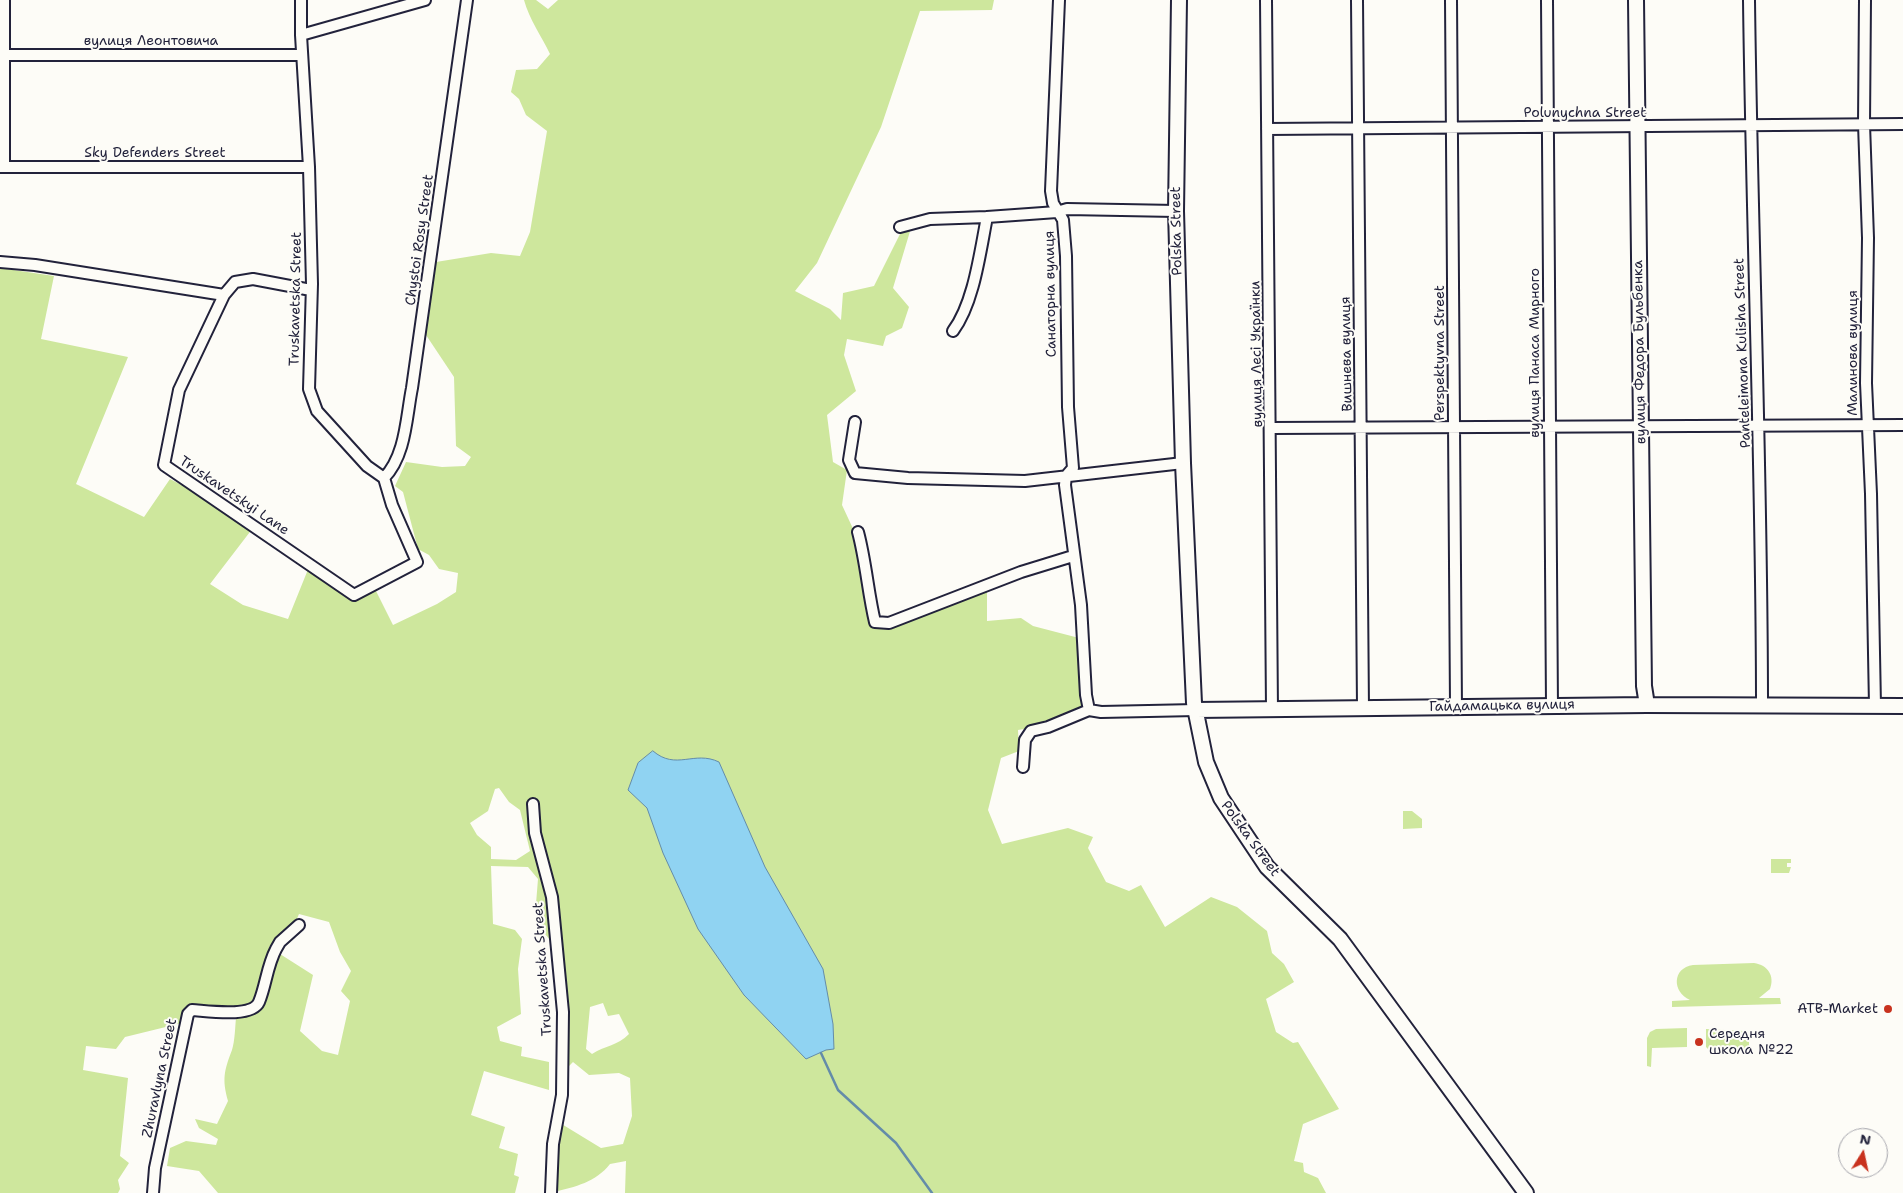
<!DOCTYPE html>
<meta charset="utf-8">
<style>
body{margin:0}
#map{position:relative;width:1903px;height:1193px;overflow:hidden;background:#fdfcf7;font-family:"Shantell Sans",sans-serif}
canvas{display:block}
.north{position:absolute;left:1838px;top:1128px;width:50px;height:50px;box-sizing:border-box;background:#fdfcf7;border:1px solid #a5a5ac;border-radius:50%;rotate:10deg;font-size:14px;font-weight:700;line-height:20px;text-align:center;color:#22223b}
.north::after{content:'';display:block;margin:auto;width:18px;height:22px;background:#c8321e;clip-path:polygon(50% 0,100% 100%,50% 72%,0 100%)}
</style>
<div id="map">
<canvas width="1903" height="1193"></canvas>
<div class="north">N</div>
</div>
<script>
const ctx = document.querySelector('canvas').getContext('2d');
ctx.lineJoin = 'round';
function fillPath(path, color) {
  ctx.fillStyle = color;
  ctx.fill(path, 'evenodd');
}
function stroke(path, color, width, dash) {
  ctx.strokeStyle = color;
  ctx.lineWidth = width;
  ctx.lineCap = dash ? 'butt' : 'round';
  ctx.setLineDash(dash || []);
  ctx.stroke(path);
}
function label(font, color, halo, rows, align = 'center') {
  ctx.font = font + ' "Shantell Sans",sans-serif';
  ctx.lineWidth = 4;
  ctx.setLineDash([]);
  ctx.textBaseline = 'middle';
  ctx.strokeStyle = halo;
  ctx.fillStyle = color;
  for (const [text, x, y, turn = 0] of rows) {
    ctx.save();
    ctx.translate(x, y);
    ctx.rotate((+turn || 0) * Math.PI / 180);
    ctx.textAlign = isNaN(turn) ? turn : align;
    if (halo) ctx.strokeText(text, 0, 0);
    ctx.fillText(text, 0, 0);
    ctx.restore();
  }
}
const green = new Path2D(`
 M 524,0 L 536,0 L 548,9 L 558,0 L 994,0 L 992,10 L 920,11 L 881,127 L 817,263 L 795,291 L 830,309 L 841,320 L 843,293 L 874,286 L 901,232 L 911,228 L 893,288 L 909,307 L 902,328 L 886,336 L 883,346 L 847,339 L 844,355 L 856,391 L 827,415 L 833,462 L 847,470 L 842,505 L 855,533 L 878,627 L 987,587 L 987,621 L 1021,618 L 1033,626 L 1079,638 L 1085,707 L 1042,726 L 1018,730 L 1019,751 L 1001,758 L 988,810 L 1002,844 L 1068,828 L 1093,837 L 1088,848 L 1106,882 L 1129,891 L 1141,885 L 1165,927 L 1211,897 L 1237,907 L 1267,931 L 1272,953 L 1284,964 L 1294,982 L 1266,999 L 1276,1032 L 1293,1043 L 1298,1042 L 1339,1109 L 1303,1124 L 1294,1161 L 1303,1163 L 1304,1172 L 1318,1178 L 1326,1193 L 625,1193 L 626,1161 L 610,1164 C 596,1182 575,1187 554,1192 L 556,1150 L 560,1123 L 601,1148 L 623,1144 L 632,1116 L 630,1078 L 619,1073 L 589,1075 L 573,1062 L 566,1069 L 561,953 L 540,928 L 536,904 L 538,879 L 528,867 L 491,866 L 493,924 L 515,930 L 522,939 L 518,969 L 521,1014 L 497,1027 L 500,1041 L 522,1047 L 521,1056 L 549,1062 L 549,1090 L 484,1071 L 471,1115 L 505,1127 L 499,1148 L 518,1154 L 514,1175 L 519,1177 L 515,1193 L 218,1193 L 199,1171 L 167,1166 L 170,1148 L 186,1141 L 216,1145 L 218,1139 L 199,1128 L 195,1119 L 217,1124 L 228,1101 C 222,1079 224,1071 232,1050 C 235,1040 235,1028 236,1018 L 193,1013 L 182,1023 L 125,1037 L 116,1049 L 86,1046 L 83,1070 L 128,1078 L 120,1156 L 129,1163 L 118,1180 L 120,1189 L 118,1193 L 0,1193 L 0,268 L 54,276 L 41,339 L 128,357 L 76,484 L 144,517 L 170,479 L 256,524 L 210,584 L 243,605 L 288,619 L 309,567 L 354,595 L 373,585 L 393,625 L 437,604 L 456,592 L 458,573 L 439,569 L 429,555 L 418,549 L 403,492 L 395,486 L 406,462 L 442,467 L 465,466 L 471,457 L 456,446 L 454,377 L 426,335 L 436,262 L 491,253 L 520,256 L 530,232 L 547,131 L 526,115 L 519,99 L 511,92 L 516,70 L 537,69 L 550,54 C 542,37 529,19 524,0 ZM 499,788 L 509,802 L 520,810 L 530,851 L 516,860 L 491,859 L 491,847 L 477,835 L 470,823 L 488,811 L 495,789 ZM 299,914 L 329,922 L 340,952 L 351,971 L 341,991 L 350,1001 L 338,1055 L 322,1051 L 300,1031 L 313,975 L 269,947 L 296,921 ZM 603,1003 L 608,1016 L 619,1014 L 629,1034 C 617,1046 606,1045 592,1054 L 586,1049 L 590,1007 Z
 M 1403,811 L 1412,811 L 1422,819 L 1422,828 L 1403,829 Z
 M 1771,859 L 1791,859 L 1791,863 L 1787,863 L 1787,867 L 1791,867 L 1789,873 L 1771,873 Z
 M 1754,963 C 1768,965 1775,976 1770,989 L 1759,998 L 1780,998 L 1781,1004 L 1672,1007 L 1672,1001 L 1690,1000 C 1672,992 1672,968 1693,965 Z
 M 1687,1028 L 1687,1047 L 1652,1048 L 1651,1067 L 1647,1066 L 1647,1038 L 1650,1032 L 1656,1029 Z
 M 1706,1029 L 1744,1031 L 1749,1037 L 1749,1050 L 1708,1049 L 1706,1047 Z`);
const water = new Path2D(`
 M 653,751 C 676,771 694,750 719,762 L 765,867 L 823,969 L 833,1024 L 834,1049 L 826,1050 L 806,1059 L 744,995 L 698,929 L 663,853 L 647,808 L 628,790 L 638,763 Z`);
const stream = new Path2D(`
 M 821,1053 L 838,1090 L 896,1143 L 932,1193`);
const street = new Path2D(`
 M 301,0 L 301,35 L 309,167 L 312,284 L 309,389 L 317,411 L 367,466 L 384,478 L 392,505 L 417,562 L 354,595 L 164,465 L 179,390 L 224,295 L 235,282 L 253,279 L 311,290
 M 1059,0 L 1051,191 L 1053,203 L 1063,220 L 1066,256 L 1068,407 L 1073,468 L 1066,476 L 1065,485 L 1081,605 L 1086,695 L 1089,710 L 1101,712 L 1196,710
 M 1266,0 L 1272,708
 M 1357,0 L 1363,707
 M 1451,0 L 1456,706
 M 1547,0 L 1552,705
 M 1749,0 C 1752,235 1762,470 1762,705
 M 1865,0 L 1864,124 L 1868,238 L 1866,383 L 1871,494 L 1875,706
 M 301,35 L 425,0
 M 0,55 L 302,55
 M 1267,129 L 1903,124
 M 0,167 L 309,167
 M 4,167 L 4,0
 M 900,227 L 930,219 L 987,217
 M 0,262 L 35,265 L 224,295
 M 953,331 C 974,303 980,252 987,217 L 1057,212 L 1067,209 L 1176,211
 M 855,422 L 849,460 L 855,473 L 908,478 L 1025,481 L 1183,463
 M 1271,428 L 1903,425
 M 384,478 C 406,455 406,418 412,388 L 467,0
 M 858,532 C 866,562 868,593 875,622 L 889,623 L 1021,572 L 1073,556
 M 1023,767 L 1025,740 L 1031,731 L 1048,727 L 1089,710
 M 533,804 L 535,833 L 552,897 L 563,1012 L 562,1095 L 553,1144 L 551,1193
 M 153,1193 L 155,1168 L 188,1014 L 192,1010 C 208,1011 252,1018 259,1002 C 266,985 267,966 276,949 L 280,942 L 299,925`);
const secondary = new Path2D(`
 M 1179,0 L 1176,211 L 1183,463 L 1194,703 L 1206,762 L 1221,798 L 1267,867 L 1340,939 L 1526,1193
 M 1636,0 L 1644,686 L 1647,705
 M 1196,710 L 1647,705 L 1903,706`);
const markers = [
 [1888,1009,5,"#c8321e"],
 [1699,1042,5,"#c8321e"]
];
const streetNames = [
 ["вулиця Леонтовича",151,41],
 ["Polunychna Street",1585,113],
 ["Sky Defenders Street",155,153],
 ["Polska Street",1177,231,-91],
 ["Chystoi Rosy Street",420,240,-82],
 ["Санаторна вулиця",1051,294,-91],
 ["Truskavetska Street",296,299,-89],
 ["вулиця Федора Бульбенка",1640,352,-91],
 ["Perspektyvna Street",1440,353,-90],
 ["вулиця Панаса Мирного",1535,353,-90],
 ["Panteleimona Kulisha Street",1743,353,-92],
 ["Малинова вулиця",1853,353,-90],
 ["вулиця Лесі Українки",1257,354,-91],
 ["Вишнева вулиця",1347,354,-91],
 ["Truskavetskyi Lane",234,496,34],
 ["Гайдамацька вулиця",1502,706,-1],
 ["Polska Street",1250,839,54],
 ["Truskavetska Street",543,969,-94],
 ["Zhuravlyna Street",160,1078,-78]
];
const poiNames = [
 ["ATB-Market",1878,1009],
 ["Середня",1709,1034,"left"],
 ["школа №22",1709,1050,"left"]
];
fillPath(green, '#cee79d');
fillPath(water, '#90d3f2');
stroke(water, '#648ca9', 1);
stroke(stream, '#648ca9', 2.5);
stroke(street, '#22223b', 14);
stroke(secondary, '#22223b', 18);
stroke(street, '#fdfcf7', 10);
stroke(secondary, '#fdfcf7', 14);
for (const [x, y, r, color] of markers) {
  const dot = new Path2D();
  dot.arc(x, y, r, 0, 2 * Math.PI);
  ctx.fillStyle = color;
  ctx.fill(dot);
  stroke(dot, '#fdfcf7', 2);
}
label('14px', '#22223b', '#fdfcf7', streetNames);
label('14px', '#22223b', '#fdfcf7', poiNames, 'right');
</script>
